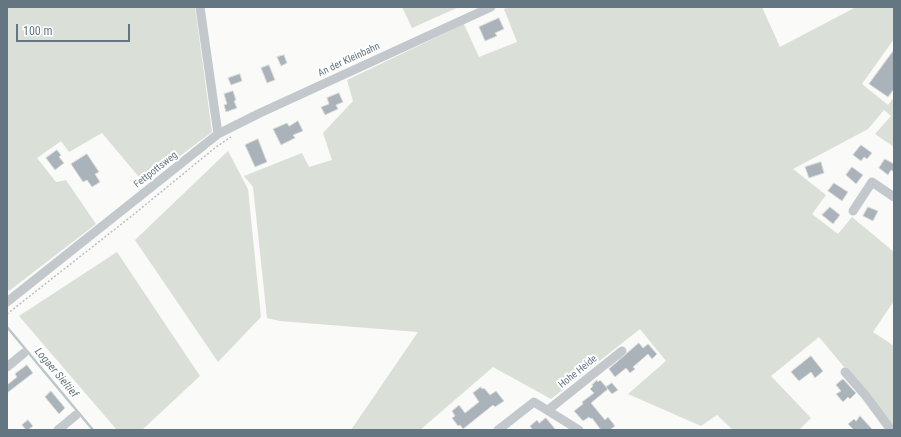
<!DOCTYPE html>
<style>
body{margin:0}
#map{position:relative;width:901px;height:437px;overflow:hidden;background:#fafaf8;font-family:"Roboto Condensed",sans-serif}
canvas{display:block}
.frame{position:absolute;inset:0;border:8px solid #657683;pointer-events:none}
.scale{position:absolute;left:16px;top:24px;width:114px;height:18px;box-sizing:border-box;border:2px solid #657683;border-top:0;padding-left:5px;font-size:12px;line-height:14px;white-space:nowrap;color:#657683;-webkit-text-stroke:3px #fff;paint-order:stroke}
</style>
<div id="map">
<canvas width="901" height="437"></canvas>
<div class="frame"></div>
<div class="scale">100 m</div>
</div>
<script>
const ctx = document.querySelector('canvas').getContext('2d');
ctx.lineJoin = 'round';
function fillPath(path, color) {
  ctx.fillStyle = color;
  ctx.fill(path, 'evenodd');
}
function stroke(path, color, width, dash) {
  ctx.strokeStyle = color;
  ctx.lineWidth = width;
  ctx.lineCap = dash ? 'butt' : 'round';
  ctx.setLineDash(dash || []);
  ctx.stroke(path);
}
function label(font, color, halo, rows, align = 'center') {
  ctx.font = font + ' "Roboto Condensed",sans-serif';
  ctx.lineWidth = 4;
  ctx.setLineDash([]);
  ctx.textBaseline = 'middle';
  ctx.strokeStyle = halo;
  ctx.fillStyle = color;
  for (const [text, x, y, turn = 0] of rows) {
    ctx.save();
    ctx.translate(x, y);
    ctx.rotate((+turn || 0) * Math.PI / 180);
    ctx.textAlign = isNaN(turn) ? turn : align;
    if (halo) ctx.strokeText(text, 0, 0);
    ctx.fillText(text, 0, 0);
    ctx.restore();
  }
}
const green = new Path2D(`
 M 7,7 L 195,7 L 212,132 L 144,183 L 102,133 L 69,152 L 61,141 L 37,158 L 56,182 L 66,180 L 96,224 L 9,291 L 7,288 Z
 M 402,7 L 459,7 L 412,28 Z
 M 508,7 L 762,7 L 780,47 L 856,7 L 894,7 L 894,39 L 862,84 L 888,105 L 894,97 L 894,147 L 875,134 L 891,116 L 884,110 L 868,129 L 793,169 L 826,195 L 812,214 L 838,234 L 852,217 L 894,252 L 894,301 L 873,332 L 894,346 L 894,427 L 819,337 L 771,376 L 811,418 L 799,430 L 733,430 L 717,415 L 701,426 L 628,394 L 666,361 L 640,329 L 551,399 L 493,367 L 420,430 L 351,430 L 418,332 L 280,321 L 267,318 L 253,187 L 244,176 L 302,153 L 309,167 L 332,160 L 323,133 L 353,101 L 347,80 L 464,24 L 479,57 L 517,42 L 504,9 Z
 M 228,151 L 248,189 L 261,317 L 218,362 L 135,240 Z
 M 117,252 L 200,376 L 142,430 L 117,430 L 19,316 Z`);
const stream = new Path2D(`
 M 7,327 L 93,430`);
const building = new Path2D(`
 M 499,18 L 504,29 L 495,33 L 497,36 L 485,41 L 479,27 Z
 M 894,50 L 894,89 L 888,97 L 869,84 Z
 M 284,55 L 287,63 L 281,66 L 277,57 Z
 M 269,65 L 275,80 L 267,83 L 261,68 Z
 M 240,74 L 242,81 L 231,85 L 228,78 Z
 M 233,91 L 236,100 L 234,101 L 237,108 L 226,112 L 224,105 L 227,104 L 224,94 Z
 M 339,93 L 343,102 L 336,105 L 338,109 L 325,115 L 321,107 L 329,104 L 327,98 Z
 M 298,121 L 303,131 L 293,135 L 295,138 L 281,145 L 273,129 L 287,123 L 289,126 Z
 M 258,139 L 267,162 L 255,167 L 245,145 Z
 M 861,145 L 872,153 L 867,159 L 864,157 L 861,161 L 853,155 Z
 M 57,150 L 61,155 L 59,157 L 64,163 L 55,170 L 46,158 Z
 M 87,154 L 99,172 L 95,174 L 100,182 L 92,187 L 87,180 L 83,182 L 71,164 Z
 M 885,159 L 894,164 L 894,172 L 891,170 L 888,175 L 879,168 Z
 M 821,162 L 824,173 L 809,178 L 805,167 Z
 M 852,167 L 863,175 L 856,184 L 846,175 Z
 M 834,183 L 848,192 L 842,201 L 828,191 Z
 M 830,207 L 840,215 L 833,224 L 822,215 Z
 M 868,207 L 878,211 L 873,221 L 863,216 Z
 M 639,343 L 643,348 L 648,344 L 657,354 L 652,359 L 648,354 L 633,367 L 635,369 L 630,373 L 626,368 L 615,377 L 609,369 Z
 M 811,356 L 823,371 L 815,378 L 811,372 L 799,381 L 791,372 Z
 M 27,365 L 33,373 L 7,393 L 7,385 L 17,377 L 15,374 Z
 M 843,379 L 856,393 L 850,399 L 848,397 L 843,402 L 836,394 L 841,391 L 836,385 Z
 M 597,380 L 598,382 L 600,380 L 608,389 L 591,403 L 605,420 L 608,417 L 615,426 L 610,430 L 601,430 L 592,418 L 591,419 L 589,417 L 583,421 L 574,411 L 583,404 L 582,402 L 594,393 L 590,389 L 593,386 L 592,385 Z
 M 612,383 L 618,390 L 612,394 L 606,387 Z
 M 481,387 L 482,389 L 484,388 L 490,395 L 496,391 L 504,401 L 495,407 L 493,405 L 463,429 L 460,425 L 458,426 L 452,418 L 455,416 L 452,411 L 459,405 L 465,413 L 479,402 L 473,393 Z
 M 51,391 L 65,408 L 59,414 L 45,397 Z
 M 860,416 L 873,430 L 854,430 L 848,424 L 854,419 L 856,421 Z
 M 546,418 L 556,430 L 530,430 L 532,429 L 530,426 L 537,420 L 539,423 Z
 M 28,420 L 33,426 L 28,430 L 26,430 L 22,425 Z`);
const path = new Path2D(`
 M 7,314 L 133,215 L 216,147 L 231,137`);
const minor = new Path2D(`
 M 200,7 L 218,134
 M 853,211 L 872,182 L 894,197
 M 7,302 L 218,134 L 260,113 L 491,7
 M 7,367 L 24,353
 M 845,372 L 866,396 L 891,430
 M 548,410 L 622,351
 M 58,430 L 76,415
 M 498,430 L 534,402 L 579,430`);
const streetNames = [
 ["An der Kleinbahn",349,60,-25],
 ["Fettpottsweg",156,170,-38],
 ["Hohe Heide",578,372,-39]
];
const waterNames = [
 ["Logaer Sieltief",56,373,50]
];
fillPath(green, '#dadfd7');
stroke(stream, '#bbc7cb', 2.5);
fillPath(building, '#aab3b9');
stroke(building, '#dcdcda', 1);
stroke(path, '#bbbfc2', 1.5, [2, 2]);
stroke(minor, '#c3c8cc', 9);
label('10px', '#657683', '#fff', streetNames);
label('italic 11px', '#60757c', '#fff', waterNames);
</script>
